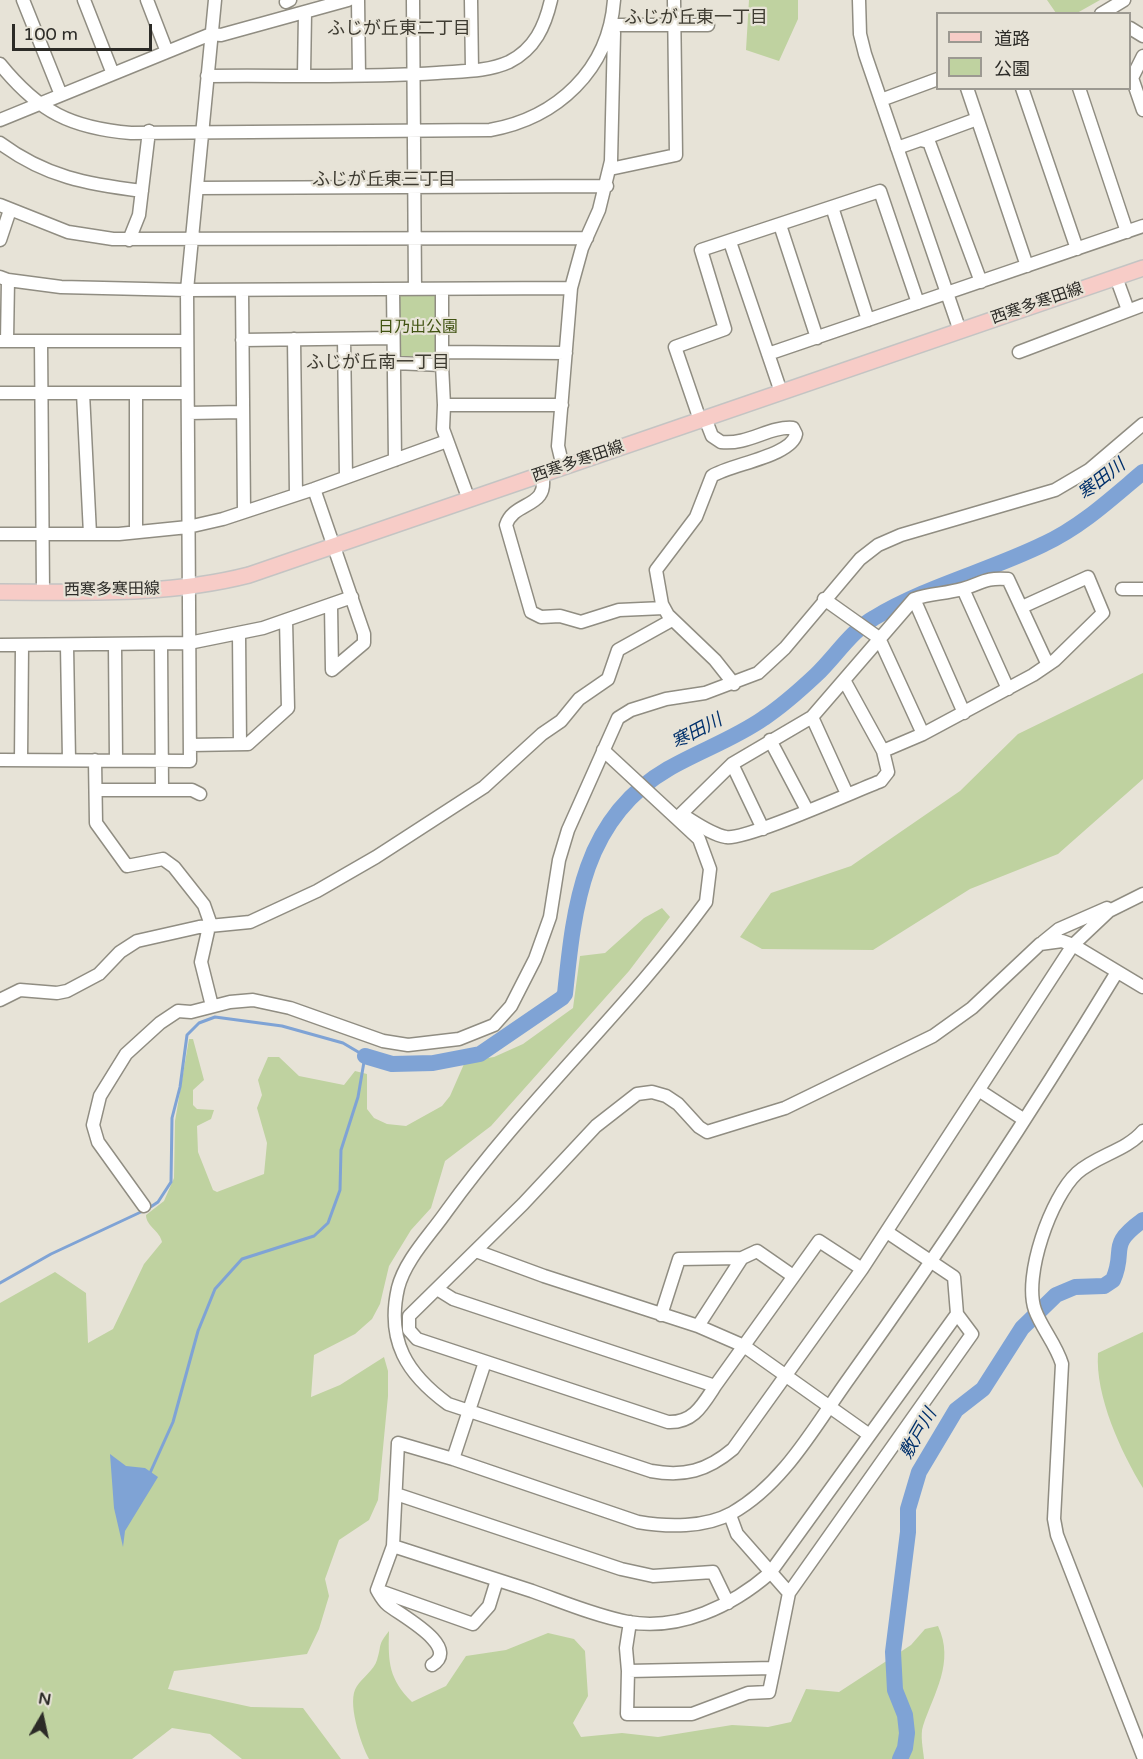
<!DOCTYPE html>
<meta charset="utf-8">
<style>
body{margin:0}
#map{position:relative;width:1143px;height:1759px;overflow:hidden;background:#e7e3d7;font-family:"Varela Round","Noto Sans JP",sans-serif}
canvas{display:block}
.legend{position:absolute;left:936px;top:12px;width:195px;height:78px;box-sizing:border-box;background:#e7e3d7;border:2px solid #9c9991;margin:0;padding:8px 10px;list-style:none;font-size:18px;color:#2c2b27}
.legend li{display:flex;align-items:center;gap:12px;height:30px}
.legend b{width:30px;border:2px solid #9c9991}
.north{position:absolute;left:12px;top:1687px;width:60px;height:60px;-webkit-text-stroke:4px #e7e3d7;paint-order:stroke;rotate:9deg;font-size:16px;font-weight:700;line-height:24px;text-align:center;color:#2c2b27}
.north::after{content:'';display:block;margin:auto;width:21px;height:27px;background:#2c2b27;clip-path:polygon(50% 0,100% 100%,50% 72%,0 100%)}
.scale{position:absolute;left:12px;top:24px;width:140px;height:27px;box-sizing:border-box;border:3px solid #2c2b27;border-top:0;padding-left:8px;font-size:18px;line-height:21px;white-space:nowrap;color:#2c2b27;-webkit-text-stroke:4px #e7e3d7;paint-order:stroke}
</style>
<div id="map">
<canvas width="1143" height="1759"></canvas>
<ul class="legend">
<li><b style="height:8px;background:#f7ccc7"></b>道路</li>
<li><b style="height:16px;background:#bfd2a0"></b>公園</li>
</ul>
<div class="north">N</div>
<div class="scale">100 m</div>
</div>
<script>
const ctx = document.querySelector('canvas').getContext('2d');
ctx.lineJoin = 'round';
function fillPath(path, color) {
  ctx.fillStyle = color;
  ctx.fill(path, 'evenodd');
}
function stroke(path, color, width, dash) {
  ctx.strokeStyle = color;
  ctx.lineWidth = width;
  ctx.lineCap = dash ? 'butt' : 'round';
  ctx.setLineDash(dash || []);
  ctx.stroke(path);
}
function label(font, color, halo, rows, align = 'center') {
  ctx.font = font + ' "Varela Round","Noto Sans JP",sans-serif';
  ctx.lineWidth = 4.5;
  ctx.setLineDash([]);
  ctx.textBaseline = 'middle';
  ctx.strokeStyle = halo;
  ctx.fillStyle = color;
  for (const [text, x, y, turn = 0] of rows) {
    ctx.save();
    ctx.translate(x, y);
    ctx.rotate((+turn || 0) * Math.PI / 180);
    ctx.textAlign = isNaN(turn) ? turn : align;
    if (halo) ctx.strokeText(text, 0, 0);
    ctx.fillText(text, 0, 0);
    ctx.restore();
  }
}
const green = new Path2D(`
 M 749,0 L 798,0 L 798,19 L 779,61 L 746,50 Z
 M 1047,0 L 1100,0 L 1077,13 L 1056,13 Z
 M 434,293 L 438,297 L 438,359 L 400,362 L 397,298 L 400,294 Z
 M 1143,673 L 1143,779 L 1058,854 L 970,889 L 873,950 L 762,949 L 740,937 L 771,893 L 851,866 L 960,791 L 1018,734 Z
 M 662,908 L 670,917 L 629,971 L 491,1126 L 445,1161 L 431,1208 L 411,1230 L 389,1266 L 380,1304 L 372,1319 L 355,1334 L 314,1355 L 311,1397 L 340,1385 L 384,1357 L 388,1371 L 388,1396 L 378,1500 L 369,1520 L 339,1540 L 325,1579 L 329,1596 L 319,1629 L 307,1654 L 174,1671 L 168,1689 L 251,1707 L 303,1708 L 341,1759 L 242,1759 L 210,1734 L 172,1728 L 132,1759 L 0,1759 L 0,1303 L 55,1272 L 86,1293 L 88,1343 L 113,1329 L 144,1264 L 162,1242 C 160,1231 146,1226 146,1215 L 164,1201 L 174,1178 L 175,1121 L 189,1039 L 193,1039 L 204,1080 L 193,1090 L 193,1105 L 197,1109 L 214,1110 L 211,1119 L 197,1126 L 198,1152 L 213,1190 L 217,1192 L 264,1174 L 267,1143 L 257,1108 L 262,1095 L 258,1080 L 268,1057 L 279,1057 L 299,1076 L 344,1085 L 355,1071 L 367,1074 L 367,1109 L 374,1118 L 387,1124 L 406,1126 L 442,1106 L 450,1096 L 464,1064 L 470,1061 L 494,1057 L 523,1044 L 573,1008 L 580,956 L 605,953 L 644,918 Z
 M 1143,1332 L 1143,1488 C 1121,1452 1095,1396 1098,1353 Z
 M 938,1626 C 955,1662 934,1693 923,1726 C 920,1735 923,1749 924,1759 L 369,1759 C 361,1744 346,1701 357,1686 C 362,1678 374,1670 377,1660 C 382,1645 377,1646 389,1631 C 388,1663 389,1679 412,1702 L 446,1686 L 466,1656 L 506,1650 L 548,1633 L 574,1639 L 585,1651 L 588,1696 L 573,1723 L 581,1737 L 622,1733 L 658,1737 L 732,1725 L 768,1727 L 791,1722 L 806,1689 L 839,1692 L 911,1645 L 925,1629 Z`);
const water = new Path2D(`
 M 110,1454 L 126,1466 L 145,1468 L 158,1477 L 125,1531 L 123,1547 L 114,1508 Z`);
const stream = new Path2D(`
 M 149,1208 L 158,1202 L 171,1182 L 172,1118 L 180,1087 L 187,1035 L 199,1023 L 215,1017 L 282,1026 L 343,1043 L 365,1056 L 358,1097 L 341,1150 L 340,1190 L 328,1223 L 314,1236 L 242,1259 L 215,1289 L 198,1331 L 173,1422 L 150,1473
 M 0,1283 L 51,1254 L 143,1211`);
const river = new Path2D(`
 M 365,1056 L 392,1064 L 433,1063 L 480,1054 L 562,998 L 565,994 C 574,906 583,818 668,769 C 699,751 734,739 764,718 C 782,706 800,690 816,675 C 835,657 851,631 874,618 C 927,586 989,571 1044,544 C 1081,527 1112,498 1143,472
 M 900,1759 L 905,1748 L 907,1733 L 905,1715 L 895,1690 L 893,1652 L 908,1532 L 908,1509 L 919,1472 L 956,1410 L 983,1389 L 1022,1328 L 1056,1295 L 1075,1287 L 1104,1286 L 1113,1280 C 1127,1248 1106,1247 1143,1220`);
const minor = new Path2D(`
 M 23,0 L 61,95
 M 84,0 L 113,74
 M 147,0 L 167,52
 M 358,0 L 359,75
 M 413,0 L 415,289
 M 471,0 L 472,70
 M 859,0 L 860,34 L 865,54 L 960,331
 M 286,2 L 290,0
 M 1101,14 L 1124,0
 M 1130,28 L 1143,36
 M 1143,56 L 1132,78 L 1143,110
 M 0,64 C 39,112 71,128 131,133 L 490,130 C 557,118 609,70 614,0
 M 304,75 L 305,13
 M 207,76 C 284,75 361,78 437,73 C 460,71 487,72 509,62 C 535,49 545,26 551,0
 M 967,88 L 1027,266
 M 1022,88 L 1077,249
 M 1079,88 L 1127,232
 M 881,100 L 938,79
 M 0,120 L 211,34 L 221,35 L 348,0
 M 920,140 L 977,119
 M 0,143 C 46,177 87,184 142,191
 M 897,148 L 920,140 L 929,142 L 981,282
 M 610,169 L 676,155 L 674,0
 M 197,188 L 607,186
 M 0,205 L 68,232 L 113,239 L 587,238
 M 832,207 L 868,320
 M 780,225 L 817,338
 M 0,240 L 10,210
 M 129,240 L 139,215 L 149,131
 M 730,242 L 781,392
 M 0,277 L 8,280 L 7,341
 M 1116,277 L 1128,310
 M 8,280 L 61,287 L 187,290 L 571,288
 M 393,289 L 395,460
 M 242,290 L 244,512
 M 294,339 L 296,494
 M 344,339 L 346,477
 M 242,340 L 393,338
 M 0,341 L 186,341
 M 41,342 L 43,592
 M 442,352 L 566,353
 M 1019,352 L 1143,305
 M 768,354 L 1143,226
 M 394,363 L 442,365 L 442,289
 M 442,365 L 444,405
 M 0,393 L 187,393
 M 83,393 L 90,534
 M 188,413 L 242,412
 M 705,418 L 712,436 L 721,442 C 749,445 769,426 793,428 L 796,434 C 792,456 731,464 712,476 L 696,517 L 656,570 L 662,604 L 668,615 L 715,660 L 734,684
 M 700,420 L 675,347 L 725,329 L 701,250 L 880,191 L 918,303
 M 563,467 L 558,446 L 571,288 L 582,248 L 599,210 L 611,161 L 614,33 L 611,25 L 708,25
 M 542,474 C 550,509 514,500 506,525 L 531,612 L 541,617 L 560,616 L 581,622 L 619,610 L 664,608
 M 314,489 L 364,634 L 364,643 L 332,670 L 331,605
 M 469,500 L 443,429 L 444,405 L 562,405
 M 136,531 L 136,393
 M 0,534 L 119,534 L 188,527 L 223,519 L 314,489 L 447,441
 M 963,589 L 1008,689
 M 1122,589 L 1143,589
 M 824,599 L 879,638 L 923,734
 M 914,599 L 964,713
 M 239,634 L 240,744
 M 161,644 L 162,790
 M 0,645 L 189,643 L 263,628 L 352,597
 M 115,645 L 116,760
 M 67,646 L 69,760
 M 844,680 L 883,751
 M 812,717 L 847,794
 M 770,740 L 807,810
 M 190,745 L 248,744 L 288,708 L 286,620
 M 603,750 L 699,839 L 710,869 L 706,902 C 626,1011 525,1102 446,1212 C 430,1235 405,1260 398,1288 C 386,1341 407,1374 448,1404 L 651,1471 C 684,1477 707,1471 733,1449 L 862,1269 L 1073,945 L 1109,911 L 1143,894
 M 0,760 L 190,761 L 187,290 L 215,0
 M 21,760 L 22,646
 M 95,760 L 96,823 L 127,866 L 163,859 L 174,867 L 204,905 L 210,922 L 201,962 L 212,1006
 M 732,764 L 763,829
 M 96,790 L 192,790 L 200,794
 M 681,814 C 695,822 710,834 726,837 C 744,841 855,791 881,781 L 888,772 L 883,751 L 923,734 L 1033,675 L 1055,660 L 1103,613 L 1088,577 L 1022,607
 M 678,817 L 732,764 L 812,717 L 914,599 C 930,593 945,594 962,589 C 982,584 983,577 1008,579 L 1047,663
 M 1043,942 L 1059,929 L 1107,908
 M 0,1000 L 20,990 L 57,993 L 67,991 L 99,974 L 120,952 L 137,941 L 199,927 L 250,922 L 317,891 L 376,857 L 484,787 L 542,734 L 561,721 L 579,699 L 608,679 L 618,650 L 672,620
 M 980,1091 L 1023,1119
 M 1143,1131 C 1126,1151 1097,1155 1077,1173 C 1051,1197 1023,1276 1035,1310 C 1042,1329 1056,1344 1062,1364 L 1054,1519 L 1057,1535 L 1143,1756
 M 144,1206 L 98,1142 L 93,1125 L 100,1096 L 126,1054 L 160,1023 L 178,1011 L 191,1012 L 230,1002 L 253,1000 L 290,1008 L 383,1041 L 408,1045 L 459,1039 L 494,1025 L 511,1006 L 535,959 L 550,917 L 559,860 L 568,830 L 618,718 L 631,710 L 666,699 L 705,693 L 758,673 L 785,648 L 860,559 L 878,545 L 901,535 L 1055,490 L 1089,470 L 1143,424
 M 476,1251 L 544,1276 L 698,1326 L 744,1346 L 868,1434
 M 437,1289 L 453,1299 L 715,1386 L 819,1241 L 862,1269
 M 661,1315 L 679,1259 L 742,1258 L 757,1251 L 793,1276
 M 698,1326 L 742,1258
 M 485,1362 L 453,1459 L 398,1443 L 393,1546 C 440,1561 486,1576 532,1591 C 563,1602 596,1616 628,1622 C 680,1631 732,1606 770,1573 L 957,1314
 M 715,1386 C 702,1406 693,1423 668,1422 L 417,1339 L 409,1330 L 409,1316 L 523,1204 L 596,1126 L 637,1094 L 652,1092 L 666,1096 L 678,1104 L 699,1127 L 707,1132 L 785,1108 L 933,1036 L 972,1008 L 1040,944 L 1062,941 L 1073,945 L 1143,987
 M 453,1459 L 638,1522 C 667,1527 705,1528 732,1513 C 784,1484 816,1424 850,1377 C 944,1246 1033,1110 1117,972
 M 396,1494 L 621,1569 L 653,1576 L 713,1572 L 728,1603
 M 393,1546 L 377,1590 L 473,1624 L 489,1606 L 497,1580
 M 377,1590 C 380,1595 383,1601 388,1605 C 400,1615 462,1647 432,1665
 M 789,1593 L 972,1334 L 957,1314 L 954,1277 L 887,1232
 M 630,1622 L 626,1648 L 628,1671 L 774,1668 L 789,1593 L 737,1534 L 730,1515
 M 628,1671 L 627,1714 L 692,1714 L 748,1693 L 769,1692 L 774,1668`);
const major = new Path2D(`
 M 0,592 C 83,592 167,596 249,575 L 1143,268`);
const streetNames = [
 ["西寒多寒田線",1037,304,-19],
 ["西寒多寒田線",578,462,-19],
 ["西寒多寒田線",112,590,-1]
];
const parkNames = [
 ["日乃出公園",418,328]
];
const neighbourhoodNames = [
 ["ふじが丘東一丁目",696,18],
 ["ふじが丘東二丁目",399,29],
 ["ふじが丘東三丁目",384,180],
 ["ふじが丘南一丁目",378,363]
];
const waterNames = [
 ["寒田川",1102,480,-38],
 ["寒田川",697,732,-28],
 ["敷戸川",919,1434,-60]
];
fillPath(green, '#bfd2a0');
fillPath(water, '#7fa3d5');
stroke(stream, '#7fa3d5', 3);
stroke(river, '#7fa3d5', 16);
stroke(minor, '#908d82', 15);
stroke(major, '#c4c4c3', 18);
stroke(minor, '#fff', 12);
stroke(major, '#f7ccc7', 15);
label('16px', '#2c2b27', '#e7e3d7', streetNames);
label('16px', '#415312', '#e7e3d7', parkNames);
label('18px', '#3f3c32', '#e7e3d7', neighbourhoodNames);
label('italic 18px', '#00306b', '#e7e3d7', waterNames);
</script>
